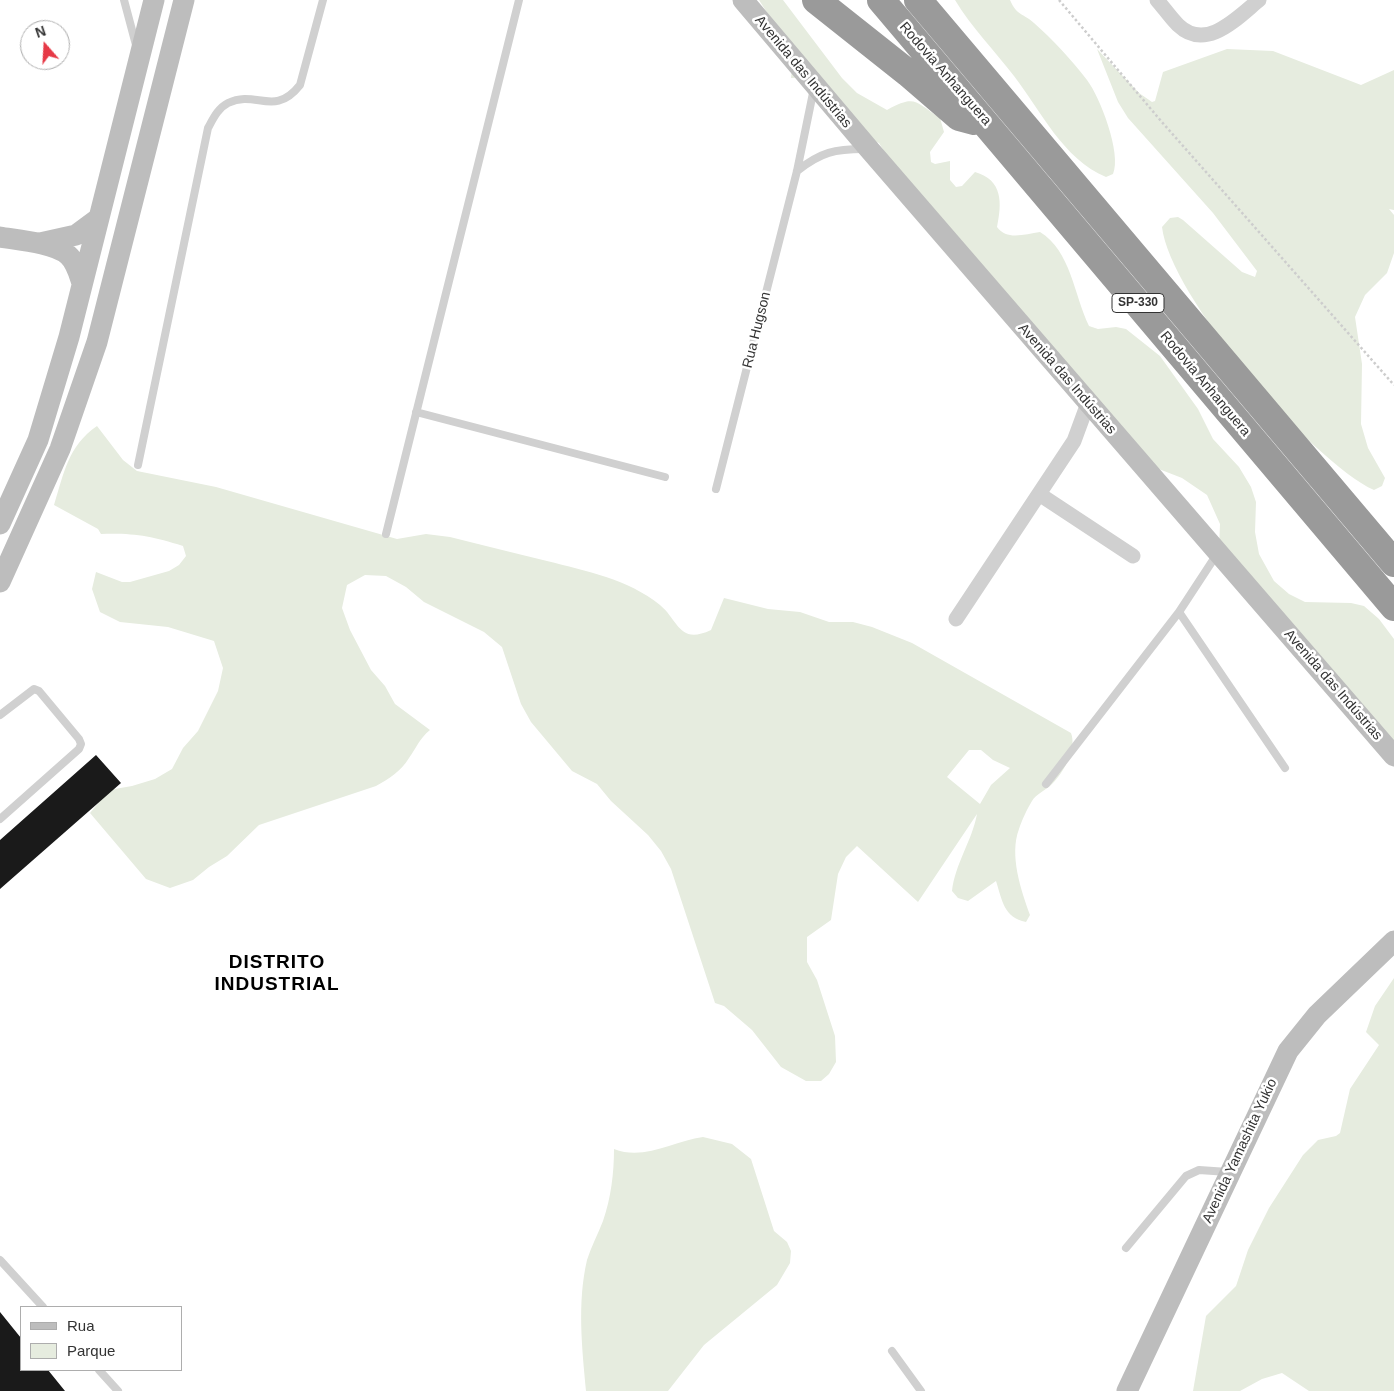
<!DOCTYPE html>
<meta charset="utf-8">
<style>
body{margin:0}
#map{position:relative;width:1394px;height:1391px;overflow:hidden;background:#fff;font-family:Arial,sans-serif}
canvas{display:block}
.legend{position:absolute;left:20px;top:1306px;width:162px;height:65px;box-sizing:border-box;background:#fff;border:1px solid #adadad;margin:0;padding:6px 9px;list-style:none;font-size:15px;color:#333}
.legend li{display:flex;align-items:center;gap:10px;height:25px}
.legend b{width:25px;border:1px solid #adadad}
.north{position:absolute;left:20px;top:20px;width:50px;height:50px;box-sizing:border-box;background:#fff;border:1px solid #adadad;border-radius:50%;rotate:341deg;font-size:14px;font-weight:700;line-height:20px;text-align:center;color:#333}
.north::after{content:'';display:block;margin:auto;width:18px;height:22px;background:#e63946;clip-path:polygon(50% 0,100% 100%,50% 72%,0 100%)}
</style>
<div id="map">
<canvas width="1394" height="1391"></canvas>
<ul class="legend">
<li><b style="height:6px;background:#bdbdbd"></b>Rua</li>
<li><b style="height:14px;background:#e6ecdf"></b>Parque</li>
</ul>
<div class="north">N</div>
</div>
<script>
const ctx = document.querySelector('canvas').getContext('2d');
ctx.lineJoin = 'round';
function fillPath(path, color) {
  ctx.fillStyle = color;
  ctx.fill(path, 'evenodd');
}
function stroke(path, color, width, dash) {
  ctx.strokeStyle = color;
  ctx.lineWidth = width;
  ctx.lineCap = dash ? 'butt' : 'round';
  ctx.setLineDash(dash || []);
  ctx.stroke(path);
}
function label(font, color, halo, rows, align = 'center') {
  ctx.font = font + ' Arial,sans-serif';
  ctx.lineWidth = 5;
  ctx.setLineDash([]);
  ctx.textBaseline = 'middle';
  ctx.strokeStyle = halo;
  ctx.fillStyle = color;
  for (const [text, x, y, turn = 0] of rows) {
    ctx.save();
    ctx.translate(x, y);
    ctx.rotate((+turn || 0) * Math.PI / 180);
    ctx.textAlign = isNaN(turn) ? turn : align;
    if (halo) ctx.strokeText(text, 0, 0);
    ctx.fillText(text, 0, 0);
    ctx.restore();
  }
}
const green = new Path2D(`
 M 759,0 L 783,0 L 842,78 L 857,93 L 887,110 C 916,94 915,102 940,118 L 944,132 L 930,152 L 931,162 L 935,164 L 950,161 L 950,180 L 956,187 L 962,186 L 975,172 C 1003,180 1002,203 997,227 C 1007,241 1025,234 1040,232 C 1071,251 1074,295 1089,326 L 1098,329 L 1116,327 L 1126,329 L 1160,356 L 1198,409 L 1213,439 L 1239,467 L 1251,487 L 1256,502 L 1255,532 L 1259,554 L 1274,581 L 1289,594 L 1305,602 L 1351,603 L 1364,606 L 1379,619 L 1394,639 L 1394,743 L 1219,549 L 1220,524 L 1207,495 L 1182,478 L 1146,464 L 895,169 L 879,143 L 874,141 L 809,77 L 791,78 L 793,59 L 789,47 Z
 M 955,0 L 1010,0 C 1017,16 1023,13 1034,23 C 1052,39 1072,60 1087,80 C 1100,97 1122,154 1113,174 L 1106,177 C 1063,159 1041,111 1014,76 C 995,51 971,27 955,0 Z
 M 1097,49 L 1139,93 L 1152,102 L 1155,101 L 1163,72 L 1227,49 L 1273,51 L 1361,85 L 1394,70 L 1394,210 L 1389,209 L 1394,215 L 1394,253 L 1387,273 L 1365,295 L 1355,317 L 1362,364 L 1361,424 L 1368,448 L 1385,478 L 1382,486 L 1374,490 C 1311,461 1170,296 1162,227 L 1170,218 L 1178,217 L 1183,220 L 1242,272 L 1255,277 L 1257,271 L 1213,213 L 1128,118 L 1118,102 Z
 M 97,426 L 123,460 L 137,471 L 216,487 L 397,539 L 426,534 L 450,537 C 482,545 514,553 547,561 C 586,571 628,579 660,605 C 679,621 679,645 711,630 L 724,598 L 768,609 L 800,612 L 829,622 L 853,622 L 872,627 L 912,643 L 1071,733 C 1077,749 1064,772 1052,784 C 1046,790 1036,794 1032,801 C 1027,809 1022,820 1019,829 C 1009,855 1021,890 1030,915 L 1026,922 C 1004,918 1002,900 996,881 L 968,901 L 958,898 L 952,891 C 955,864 972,841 977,814 L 918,902 L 857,846 L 846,857 L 838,874 L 831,920 L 807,937 L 807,962 L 817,980 L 835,1036 L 836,1062 L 829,1074 L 821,1081 L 806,1081 L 781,1067 L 752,1030 L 724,1006 L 715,1003 L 671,869 L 661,851 L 648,835 L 611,801 L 597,784 L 572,771 L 531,722 L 521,704 L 502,647 L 484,632 L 424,602 L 406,587 L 386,576 L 365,575 L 347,585 L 342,608 L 350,630 L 371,670 L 385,686 L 395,704 L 430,730 C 419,739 417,747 409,758 C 401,771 389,779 376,786 L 259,825 L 227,856 L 209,867 L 193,880 L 170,888 L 146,879 L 90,813 L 109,790 L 132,786 L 155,779 L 172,769 L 183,748 L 198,731 L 218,691 L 223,668 L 214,641 L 168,627 L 120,622 L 100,612 L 92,589 L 96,572 L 122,582 L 130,582 L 169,571 L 179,565 L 186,556 L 183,546 C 151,536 134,533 101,534 L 98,529 L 54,505 C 64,473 68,446 97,426 ZM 969,750 L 981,750 L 993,760 L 1010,768 L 991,785 L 980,804 L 947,777 Z
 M 1394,978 L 1394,1391 L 1309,1391 L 1282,1373 L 1262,1379 L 1240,1391 L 1193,1391 L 1206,1316 L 1236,1286 L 1248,1250 L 1269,1208 L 1303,1155 L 1318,1140 L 1336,1136 L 1340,1133 L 1350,1089 L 1379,1045 L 1366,1032 L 1375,1006 Z
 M 703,1137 L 732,1144 L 751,1159 L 774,1231 L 787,1242 L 791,1251 L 790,1263 L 777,1285 L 704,1345 L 668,1391 L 586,1391 C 582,1348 577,1303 587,1260 C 591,1247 598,1234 603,1221 C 611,1198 614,1173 614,1149 C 644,1161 674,1141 703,1137 Z`);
const building = new Path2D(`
 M 96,755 L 121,783 L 0,889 L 0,840 Z
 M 0,1312 L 21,1338 L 21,1370 L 48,1370 L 65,1391 L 0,1391 Z`);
const path = new Path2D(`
 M 1059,0 L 1161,121 L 1394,385`);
const lane = new Path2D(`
 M 124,0 L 136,45
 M 797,171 C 821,152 835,149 864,149
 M 416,412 L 665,477
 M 138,465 L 208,128 C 213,119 218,108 228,103 C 256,89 274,118 300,85 L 323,0
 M 716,489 L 797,171 L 814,88
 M 386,534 L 519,0
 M 1217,554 L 1179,612 L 1285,768
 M 0,715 L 34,689 L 39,691 L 79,739 L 81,744 L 79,749 L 0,819
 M 1046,784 L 1179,612
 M 1126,1248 L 1186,1176 L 1199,1170 L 1228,1172
 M 0,1260 L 43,1307
 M 892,1351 L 921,1391
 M 99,1370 L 118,1391`);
const street = new Path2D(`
 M 1157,0 C 1164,8 1170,17 1178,25 C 1206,52 1237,18 1259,0
 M 1039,494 L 1133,556
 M 956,619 L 1074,441 L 1088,403`);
const secondary = new Path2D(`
 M 743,0 L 869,149 L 1394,756
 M 0,237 C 18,240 54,243 68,255 C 76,262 79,274 82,283
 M 40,243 L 76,235 L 99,218
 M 0,524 L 38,440 L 69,337 L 154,0
 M 0,582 L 60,449 L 97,342 L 184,0
 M 1127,1391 L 1288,1051 L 1317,1015 L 1394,941`);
const highway = new Path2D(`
 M 816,0 L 908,73 L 959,117 L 974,121
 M 881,0 L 1394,607
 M 918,0 L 1394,563`);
const shields = [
 [1138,303,52]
];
const shieldNames = [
 ["SP-330",1138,303]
];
const streetNames = [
 ["Avenida das Indústrias",803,72,50],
 ["Rodovia Anhanguera",945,74,49],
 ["Rua Hugson",757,330,-76],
 ["Avenida das Indústrias",1067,379,49],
 ["Rodovia Anhanguera",1205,384,50],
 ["Avenida das Indústrias",1333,685,49],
 ["Avenida Yamashita Yukio",1240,1151,-65]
];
const districtNames = [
 ["DISTRITO",277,963],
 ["INDUSTRIAL",277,985]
];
fillPath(green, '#e6ecdf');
fillPath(building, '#1a1a1a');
stroke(path, '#cdcdcd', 2.5, [2.5, 2.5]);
stroke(lane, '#d0d0d0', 8);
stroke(street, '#d0d0d0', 15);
stroke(secondary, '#bdbdbd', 21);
stroke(highway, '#9a9a9a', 28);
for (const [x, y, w] of shields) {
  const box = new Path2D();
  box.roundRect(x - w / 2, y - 9.5, w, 19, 4);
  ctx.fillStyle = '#fff';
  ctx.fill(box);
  stroke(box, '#333', 1);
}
label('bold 12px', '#333', null, shieldNames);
label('14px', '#333', '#fff', streetNames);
ctx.letterSpacing = '1px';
label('bold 19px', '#000', '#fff', districtNames);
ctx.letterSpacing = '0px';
</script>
